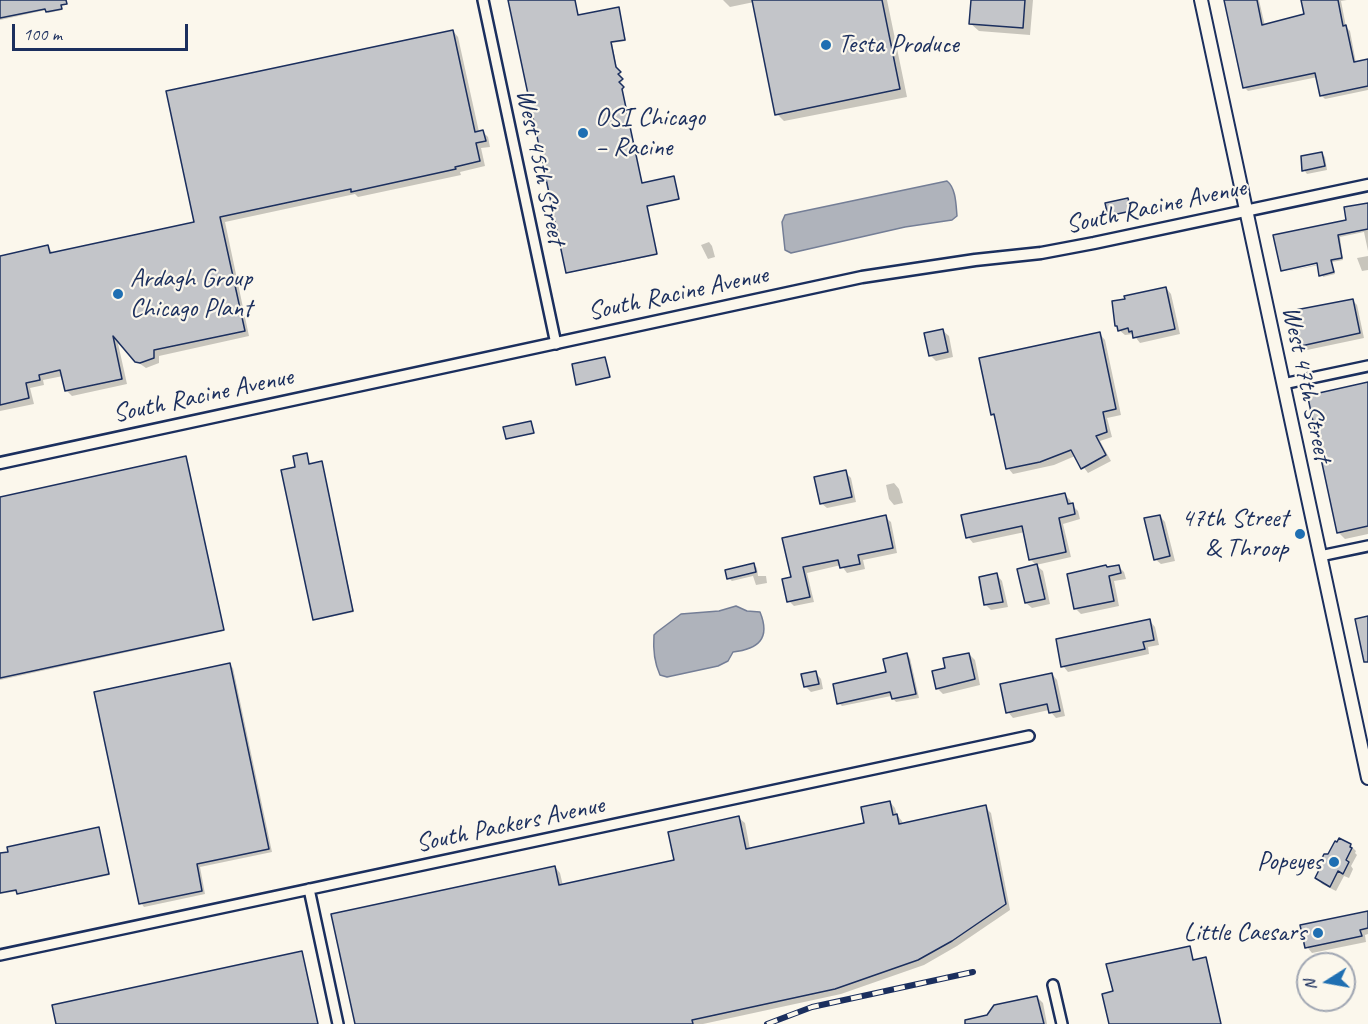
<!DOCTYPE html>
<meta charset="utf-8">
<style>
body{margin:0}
#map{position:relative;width:1368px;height:1024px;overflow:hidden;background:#fbf7ec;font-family:Caveat,sans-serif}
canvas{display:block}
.north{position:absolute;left:1296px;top:952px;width:60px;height:60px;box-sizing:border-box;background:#fbf7ec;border:2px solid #a1a7b3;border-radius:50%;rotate:259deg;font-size:16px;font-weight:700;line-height:24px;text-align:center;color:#1b2f5e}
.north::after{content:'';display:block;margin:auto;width:21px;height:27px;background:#1f6fb2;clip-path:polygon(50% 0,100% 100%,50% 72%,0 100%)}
.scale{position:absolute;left:12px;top:24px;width:176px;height:27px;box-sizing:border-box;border:3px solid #1b2f5e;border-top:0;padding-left:8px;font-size:18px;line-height:21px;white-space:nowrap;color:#1b2f5e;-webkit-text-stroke:4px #fbf7ec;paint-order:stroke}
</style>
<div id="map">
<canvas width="1368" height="1024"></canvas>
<div class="north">N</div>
<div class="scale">100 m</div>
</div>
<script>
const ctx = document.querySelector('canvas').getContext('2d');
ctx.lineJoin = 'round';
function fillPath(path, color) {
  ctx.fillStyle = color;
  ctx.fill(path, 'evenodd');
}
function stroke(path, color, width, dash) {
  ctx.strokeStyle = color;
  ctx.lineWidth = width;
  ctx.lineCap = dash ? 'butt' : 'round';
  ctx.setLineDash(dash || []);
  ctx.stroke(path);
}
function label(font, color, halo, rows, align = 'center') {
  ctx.font = font + ' Caveat,sans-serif';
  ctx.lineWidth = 4.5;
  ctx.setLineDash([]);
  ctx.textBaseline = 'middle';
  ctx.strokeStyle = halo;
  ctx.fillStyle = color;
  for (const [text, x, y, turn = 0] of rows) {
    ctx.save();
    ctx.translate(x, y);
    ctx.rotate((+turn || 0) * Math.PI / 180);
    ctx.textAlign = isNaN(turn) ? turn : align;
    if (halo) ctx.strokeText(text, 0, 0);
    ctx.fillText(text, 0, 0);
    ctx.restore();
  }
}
const water = new Path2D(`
 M 947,181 C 956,188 956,205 957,216 L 952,220 L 905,227 L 791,253 L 785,250 L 782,222 L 785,215 Z
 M 736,606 L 747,611 L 760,612 C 771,639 758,649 733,652 L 728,661 L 718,666 L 667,677 L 660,675 C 654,662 653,648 654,635 L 657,632 L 681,614 L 719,611 Z`);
const shadow = new Path2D(`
 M 0,0 L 60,0 L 62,10 L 48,13 L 46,10 L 0,20 Z
 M 509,0 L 575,0 L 579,17 L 619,9 L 626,41 L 612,43 L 617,69 L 621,74 L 618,76 L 623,81 L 619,84 L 624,89 L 622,90 L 642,184 L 674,178 L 679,200 L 647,207 L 657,255 L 568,273 L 567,272 Z
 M 723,0 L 887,0 L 907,97 L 784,121 L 777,114 L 754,2 L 730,7 Z
 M 973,0 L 1033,0 L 1030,35 L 979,31 L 971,24 Z
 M 1225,0 L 1259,0 L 1265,26 L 1305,16 L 1302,0 L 1347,0 L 1341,1 L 1346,27 L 1350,31 L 1356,63 L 1368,60 L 1368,90 L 1325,99 L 1321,95 L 1318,77 L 1248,91 L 1244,87 Z
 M 453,31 L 458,37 L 479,132 L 483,132 L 488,137 L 490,147 L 481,148 L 485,166 L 460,172 L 461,175 L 358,197 L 355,194 L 225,222 L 249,336 L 159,356 L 159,363 L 146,368 L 136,361 L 117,339 L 127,384 L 72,396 L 66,390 L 63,376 L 43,380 L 44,385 L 30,388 L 34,404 L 0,411 L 0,257 L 48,247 L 53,253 L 196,223 Z
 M 1322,154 L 1325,157 L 1327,170 L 1307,174 L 1304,170 Z
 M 1127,200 L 1131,212 L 1110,215 Z
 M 1368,204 L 1368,251 L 1364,232 L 1340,237 L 1343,260 L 1332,262 L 1335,274 L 1323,277 L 1319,265 L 1284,272 L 1324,263 L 1324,260 L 1283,270 L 1348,221 Z
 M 709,242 L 712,246 L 715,257 L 708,259 L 701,245 Z
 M 1368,256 L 1368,270 L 1362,271 L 1357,258 Z
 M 1166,288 L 1171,294 L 1180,334 L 1140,343 L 1133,334 L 1125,335 L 1119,330 Z
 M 1353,301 L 1357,305 L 1364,338 L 1307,350 L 1302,345 L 1301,339 L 1295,333 Z
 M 943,331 L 949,336 L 953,357 L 936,361 L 930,355 Z
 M 1100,334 L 1105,340 L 1121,415 L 1107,418 L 1112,437 L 1100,441 L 1111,461 L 1088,473 L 1075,456 L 1054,465 L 1013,474 L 1008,468 L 997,419 L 993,414 Z
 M 606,360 L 610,378 L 578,384 Z
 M 1368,384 L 1368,534 L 1345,539 L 1338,532 Z
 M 531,423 L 534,434 L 507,438 Z
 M 186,458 L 224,631 L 0,680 L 0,498 Z
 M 322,464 L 354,612 L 316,620 L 309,465 Z
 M 845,472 L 851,478 L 856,502 L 827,508 L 821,503 Z
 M 894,483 L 899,489 L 903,503 L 894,505 L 889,499 L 886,485 Z
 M 1065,495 L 1070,500 L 1072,505 L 1078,511 L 1080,519 L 1063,524 L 1071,557 L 1036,565 L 1043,571 L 1050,604 L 1032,608 L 1026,603 L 1037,566 L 1030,559 L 1025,532 L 973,543 L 968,537 Z
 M 1160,516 L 1165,522 L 1175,561 L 1161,564 L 1155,559 Z
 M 885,517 L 891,522 L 897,553 L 863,560 L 865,569 L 847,573 L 841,565 L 807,573 L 814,602 L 794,606 L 789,601 L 793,578 L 784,539 Z
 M 753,564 L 757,568 L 758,576 L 766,576 L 767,583 L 756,585 L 753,576 L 732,581 L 728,578 Z
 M 1118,566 L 1124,572 L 1126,579 L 1114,581 L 1119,606 L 1081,614 L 1076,609 L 1068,575 Z
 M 997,575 L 1002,581 L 1008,607 L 991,610 L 986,605 Z
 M 1150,621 L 1155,627 L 1159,645 L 1148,647 L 1149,654 L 1068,672 L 1063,666 Z
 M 969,654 L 975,660 L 980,685 L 943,694 L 937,688 L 946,669 Z
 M 907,655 L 910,658 L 919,698 L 896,702 L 891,696 L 842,706 L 839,703 L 888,673 Z
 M 229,665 L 233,668 L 272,852 L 200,867 L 205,894 L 144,907 L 141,903 Z
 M 816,673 L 821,679 L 823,689 L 811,692 L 805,686 Z
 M 1052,674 L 1057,680 L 1065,716 L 1056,718 L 1049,710 L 1013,718 L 1008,712 Z
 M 890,802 L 895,808 L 897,815 L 902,821 L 903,825 L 985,807 L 991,813 L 1010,910 L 957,946 L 924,965 L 841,994 L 703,1024 L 357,1024 L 555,867 L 560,873 L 563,886 L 676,861 L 739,818 L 745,823 L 750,849 L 866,824 Z
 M 99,829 L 110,875 L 19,894 L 18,891 L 0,894 L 0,855 Z
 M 1350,845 L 1356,851 L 1355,853 L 1357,855 L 1351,866 L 1353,869 L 1349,878 L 1344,876 L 1336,891 L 1322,884 L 1317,878 L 1329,856 Z
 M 1368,912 L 1368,934 L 1365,935 L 1366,942 L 1312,953 L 1307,947 Z
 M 1190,947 L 1194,961 L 1207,960 L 1221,1024 L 1109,1024 L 1114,993 Z
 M 1037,997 L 1043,1003 L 1047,1024 L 978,1024 Z`);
const building = new Path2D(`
 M 0,0 L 66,0 L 67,4 L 61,5 L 62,9 L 46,12 L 45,9 L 0,18 Z
 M 508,0 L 575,0 L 578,15 L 619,7 L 625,40 L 611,42 L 616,67 L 621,72 L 618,74 L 623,79 L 619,82 L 624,87 L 622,89 L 642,183 L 674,176 L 679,199 L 647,206 L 657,254 L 566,273 Z
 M 752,0 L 882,0 L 900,89 L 775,115 Z
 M 971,0 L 1025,0 L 1023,28 L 969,24 Z
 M 1224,0 L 1257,0 L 1262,25 L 1304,14 L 1301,0 L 1338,0 L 1343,26 L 1346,25 L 1354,62 L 1368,59 L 1368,86 L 1320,96 L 1315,73 L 1243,88 Z
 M 453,30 L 475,132 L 483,130 L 486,141 L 476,143 L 480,161 L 455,167 L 456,169 L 351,192 L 351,189 L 220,217 L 245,331 L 154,350 L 154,358 L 140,363 L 135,362 L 113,336 L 122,379 L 65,391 L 60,370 L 39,375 L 40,380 L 26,383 L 29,398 L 0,405 L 0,256 L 48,245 L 50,253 L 194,222 L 166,91 Z
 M 1322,152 L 1325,166 L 1302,171 L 1301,156 Z
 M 1128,198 L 1131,211 L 1108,216 L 1105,203 Z
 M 1368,203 L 1368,229 L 1338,235 L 1342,258 L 1331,260 L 1334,272 L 1319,276 L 1317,263 L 1281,271 L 1273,235 L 1346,220 L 1344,207 Z
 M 1166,287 L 1175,329 L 1133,338 L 1132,331 L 1129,332 L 1128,328 L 1118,331 L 1117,326 L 1115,326 L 1112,301 L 1125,299 L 1124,296 Z
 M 1353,299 L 1360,333 L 1301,346 L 1298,333 L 1294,334 L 1290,311 Z
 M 943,329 L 948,352 L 929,356 L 924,333 Z
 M 1100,332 L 1116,409 L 1103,412 L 1107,432 L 1096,436 L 1106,455 L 1081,469 L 1071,450 L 1040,462 L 1006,469 L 994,414 L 991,415 L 979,358 Z
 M 605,357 L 610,377 L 576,385 L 572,364 Z
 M 1368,382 L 1368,526 L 1337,533 L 1308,398 L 1310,395 Z
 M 531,421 L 534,433 L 506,439 L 503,427 Z
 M 307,453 L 309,464 L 322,461 L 353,611 L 313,620 L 281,470 L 295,467 L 293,456 Z
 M 186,456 L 224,630 L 0,678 L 0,497 Z
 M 846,470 L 852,497 L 820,504 L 814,477 Z
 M 1065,493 L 1068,504 L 1073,503 L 1075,514 L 1059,518 L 1066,552 L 1029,560 L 1022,526 L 966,538 L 961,515 Z
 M 886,515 L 893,548 L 858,555 L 860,564 L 840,568 L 838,560 L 803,567 L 810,597 L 787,602 L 782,579 L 791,577 L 782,538 Z
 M 1160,515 L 1170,556 L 1154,560 L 1144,518 Z
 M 754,563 L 756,572 L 727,579 L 725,570 Z
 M 1037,564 L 1045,599 L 1025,603 L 1017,569 Z
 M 1106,565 L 1107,567 L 1119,565 L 1121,573 L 1109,576 L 1114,601 L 1074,609 L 1067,574 Z
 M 997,573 L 1003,602 L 984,605 L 979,577 Z
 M 1368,616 L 1368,662 L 1364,662 L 1355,619 Z
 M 1150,619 L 1154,640 L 1143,642 L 1145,649 L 1061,667 L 1056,639 Z
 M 907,653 L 916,694 L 892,699 L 890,692 L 837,704 L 833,684 L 886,672 L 883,659 Z
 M 969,653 L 975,679 L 936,689 L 932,671 L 945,668 L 943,658 Z
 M 230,663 L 269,849 L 197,864 L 202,891 L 139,904 L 94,692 Z
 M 816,671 L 819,684 L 804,687 L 801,674 Z
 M 1052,673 L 1060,711 L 1049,713 L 1047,704 L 1006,713 L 1000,684 Z
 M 890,801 L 893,815 L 897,814 L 899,824 L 986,805 L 1006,904 L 952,941 L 918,960 L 835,989 L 692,1020 L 693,1024 L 355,1024 L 331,914 L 555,866 L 559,885 L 674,860 L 668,832 L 739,816 L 746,849 L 864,823 L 861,807 Z
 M 99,827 L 109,874 L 17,894 L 16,890 L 0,893 L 0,853 L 8,852 L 7,847 Z
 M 1339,838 L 1351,844 L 1350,847 L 1352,848 L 1346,860 L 1349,862 L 1343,874 L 1338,871 L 1330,887 L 1315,878 L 1322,864 L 1320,862 L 1324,854 L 1328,854 L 1335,841 L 1337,842 Z
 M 1368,911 L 1368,928 L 1360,930 L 1362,936 L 1305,948 L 1300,925 Z
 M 1190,946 L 1193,960 L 1206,957 L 1221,1024 L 1109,1024 L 1102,994 L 1113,991 L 1106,964 Z
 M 302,951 L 318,1024 L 56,1024 L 52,1005 Z
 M 1037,996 L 1044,1024 L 965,1024 L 965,1020 L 987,1015 L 994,1005 Z`);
const minor = new Path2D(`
 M 483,0 L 556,344
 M 1283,384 L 1368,366
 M 1320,556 L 1368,546
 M 309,889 L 338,1024
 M 0,955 L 1029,736
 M 1053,985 L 1062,1024`);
const tertiary = new Path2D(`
 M 0,463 L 862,277 L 975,260 L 1041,253 L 1094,243 L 1368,185`);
const secondary = new Path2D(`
 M 1201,0 L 1368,778`);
const rail = new Path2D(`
 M 767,1024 L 812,1007 L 973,972`);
const markers = [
 [826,45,6,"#1f6fb2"],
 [583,133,6,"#1f6fb2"],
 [118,294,6,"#1f6fb2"],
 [1300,534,6,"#1f6fb2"],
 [1334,862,6,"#1f6fb2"],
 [1318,933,6,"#1f6fb2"]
];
const poiNames = [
 ["Testa Produce",838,45],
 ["OSI Chicago",595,118],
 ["– Racine",595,148],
 ["Ardagh Group",130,279],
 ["Chicago Plant",130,309],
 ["47th Street",1288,519,"right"],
 ["& Throop",1288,549,"right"],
 ["Popeyes",1322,862,"right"],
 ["Little Caesars",1306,933,"right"]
];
const streetNames = [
 ["West 45th Street",540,167,78],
 ["South Racine Avenue",1156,207,-12],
 ["South Racine Avenue",678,294,-12],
 ["West 47th Street",1306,384,78],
 ["South Racine Avenue",203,396,-12],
 ["South Packers Avenue",510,825,-12]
];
fillPath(water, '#afb3bb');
stroke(water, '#747e96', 1.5);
fillPath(shadow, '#0003');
fillPath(building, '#c3c5c9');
stroke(building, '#1b2f5e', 1.5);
stroke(minor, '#1b2f5e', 14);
stroke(tertiary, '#1b2f5e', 15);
stroke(secondary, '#1b2f5e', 16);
stroke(minor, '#fbf7ec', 9);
stroke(tertiary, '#fbf7ec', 10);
stroke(secondary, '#fbf7ec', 12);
stroke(rail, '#1b2f5e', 6);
stroke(rail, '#fbf7ec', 4, [11]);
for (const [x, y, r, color] of markers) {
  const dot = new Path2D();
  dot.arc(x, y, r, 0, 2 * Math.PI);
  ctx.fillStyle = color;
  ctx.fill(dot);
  stroke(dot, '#fbf7ec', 2);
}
label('26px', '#1b2f5e', '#fbf7ec', poiNames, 'left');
label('26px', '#1b2f5e', '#fbf7ec', streetNames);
</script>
